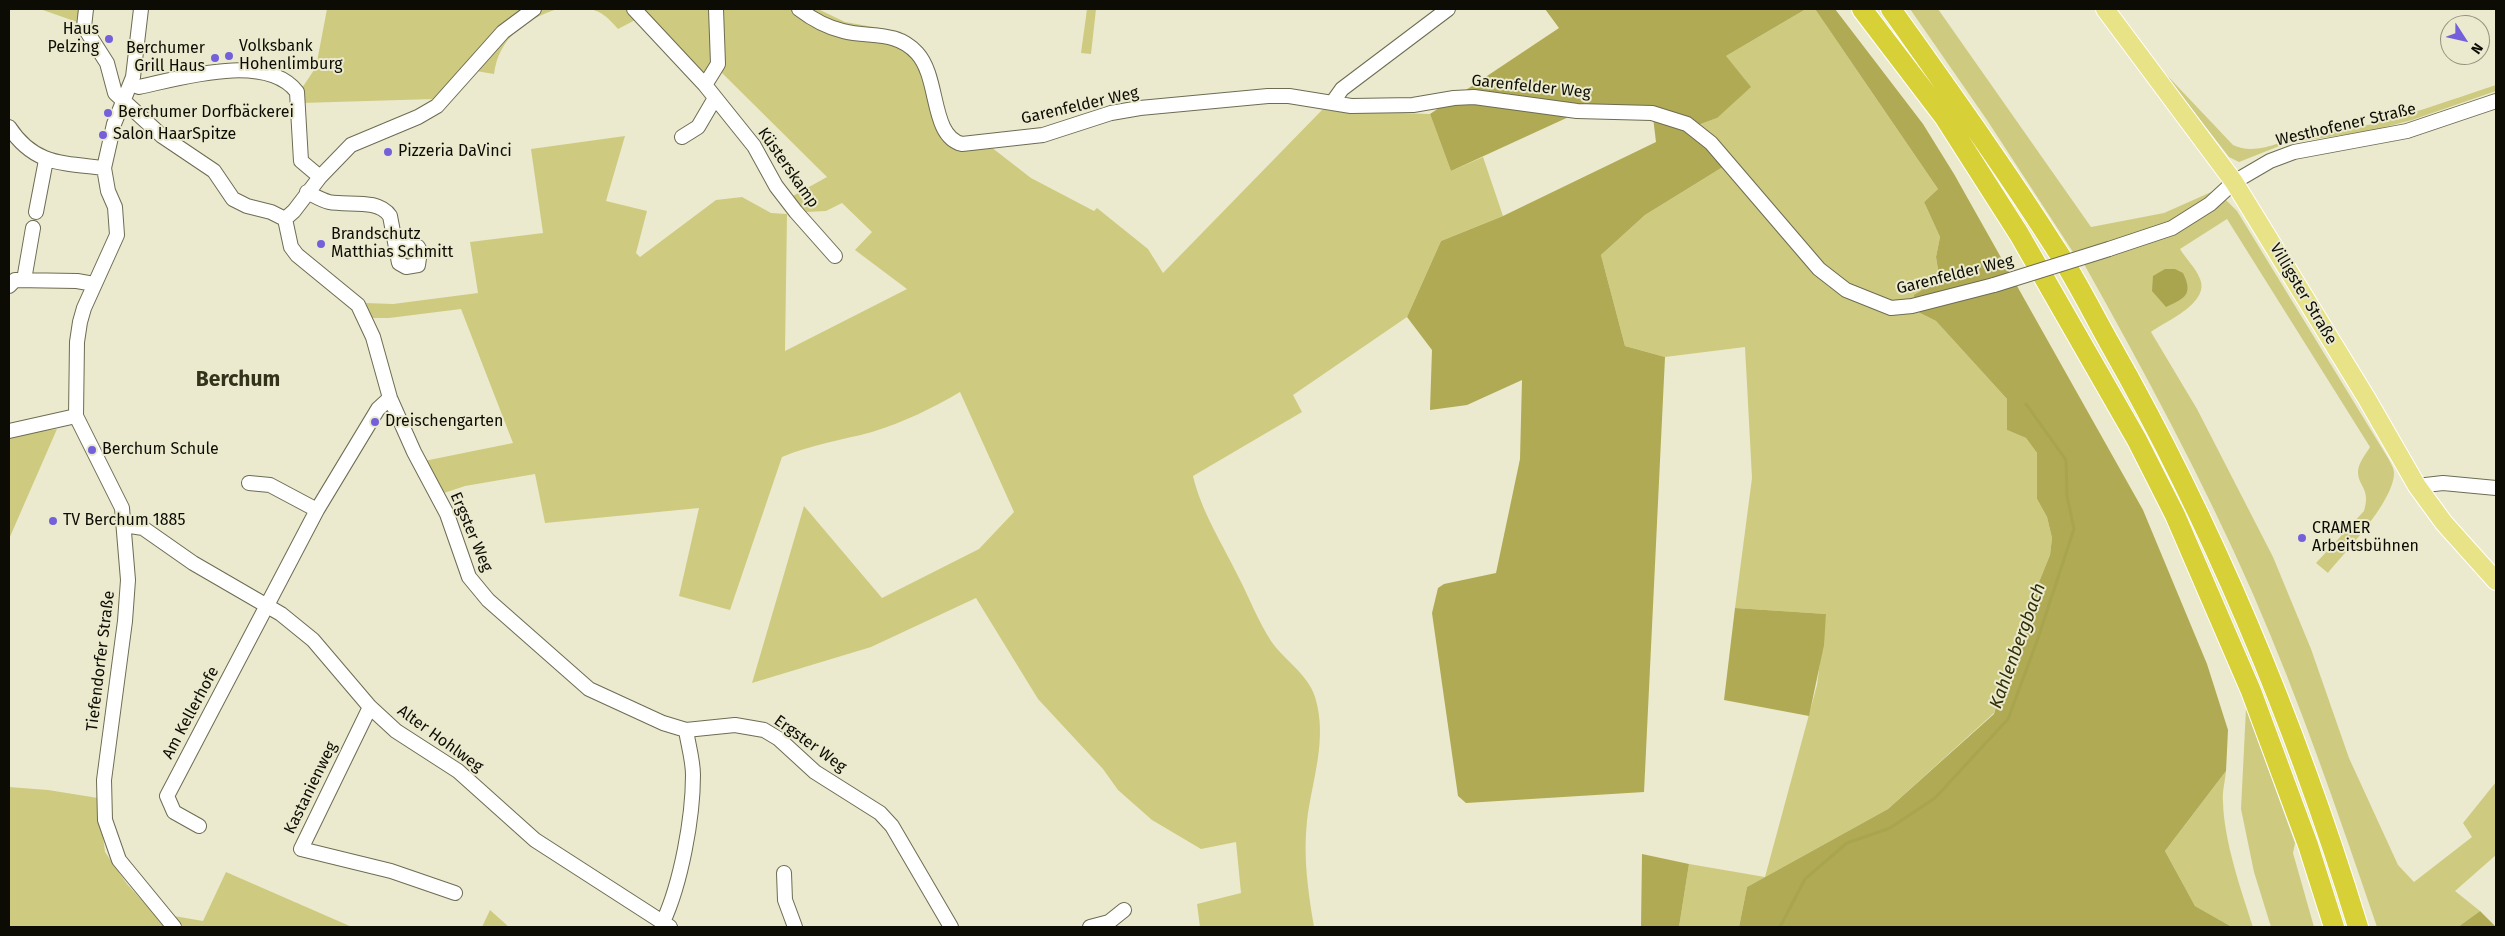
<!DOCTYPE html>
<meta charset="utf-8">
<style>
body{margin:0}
#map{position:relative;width:2505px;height:936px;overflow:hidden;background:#ebeace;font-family:"Fira Sans",sans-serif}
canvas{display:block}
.frame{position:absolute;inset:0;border:10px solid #0c0c04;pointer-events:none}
.north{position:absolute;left:2440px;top:15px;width:50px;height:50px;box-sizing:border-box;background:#ebeace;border:1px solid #92917d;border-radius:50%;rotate:125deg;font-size:14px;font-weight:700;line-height:20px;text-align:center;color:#0c0c04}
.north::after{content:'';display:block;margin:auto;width:18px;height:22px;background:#7460db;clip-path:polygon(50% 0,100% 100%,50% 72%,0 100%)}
</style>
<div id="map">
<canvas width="2505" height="936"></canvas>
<div class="frame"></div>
<div class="north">N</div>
</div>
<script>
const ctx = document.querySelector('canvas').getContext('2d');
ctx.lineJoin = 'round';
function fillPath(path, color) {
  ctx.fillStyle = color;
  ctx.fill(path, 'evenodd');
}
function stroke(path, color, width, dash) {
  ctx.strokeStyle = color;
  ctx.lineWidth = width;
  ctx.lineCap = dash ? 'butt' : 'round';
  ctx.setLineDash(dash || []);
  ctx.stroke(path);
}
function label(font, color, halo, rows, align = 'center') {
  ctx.font = font + ' "Fira Sans",sans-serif';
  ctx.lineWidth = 4;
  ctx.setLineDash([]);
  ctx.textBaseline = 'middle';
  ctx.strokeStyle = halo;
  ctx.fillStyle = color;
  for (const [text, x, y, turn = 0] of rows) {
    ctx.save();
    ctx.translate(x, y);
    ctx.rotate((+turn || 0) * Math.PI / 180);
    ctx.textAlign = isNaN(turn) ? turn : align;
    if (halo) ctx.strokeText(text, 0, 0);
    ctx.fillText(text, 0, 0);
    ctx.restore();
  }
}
const green = new Path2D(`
 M 40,9 L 81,9 L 77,22 Z
 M 327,9 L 557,9 C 524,20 499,38 494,74 L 476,71 L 434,99 L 301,103 L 302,88 L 316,67 Z
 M 589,9 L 631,9 L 639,18 L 618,29 C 609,19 602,11 589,9 Z
 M 639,9 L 712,9 L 715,56 L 711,70 L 700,77 Z
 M 719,9 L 794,9 L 891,41 L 916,56 L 945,141 L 954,148 L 991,147 L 1031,178 L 1094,211 L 1097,208 L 1148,249 L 1163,273 L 1322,110 L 1430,114 L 1451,171 L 1483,157 L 1503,216 L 1441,241 L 1407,317 L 1293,395 L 1302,412 L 1193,476 C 1201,511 1223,545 1238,576 C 1249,597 1258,621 1271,641 C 1284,660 1308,674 1315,697 C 1328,739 1312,780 1307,821 C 1303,857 1308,892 1314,927 L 1200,927 L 1197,904 L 1241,893 L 1236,842 L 1201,849 L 1152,820 L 1118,790 L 1103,769 L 1038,699 L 976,598 L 871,647 L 752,683 L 804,506 L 882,598 L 979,549 L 1014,512 L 960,392 C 933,408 902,423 872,432 C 842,440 810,445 782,457 L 730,610 L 679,596 L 699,508 L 545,523 L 535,474 L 465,486 L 444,493 L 424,461 L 513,443 L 461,309 L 389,318 L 372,318 L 366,303 L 393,304 L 478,293 L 470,242 L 543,233 L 531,149 L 625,136 L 606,201 L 647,211 L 636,253 L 640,257 L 716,200 L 742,197 L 771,213 L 787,214 L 785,351 L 907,289 L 855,250 L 872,232 L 842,203 L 826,211 L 805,212 L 791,197 L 827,177 L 720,71 Z
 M 803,9 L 818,9 L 845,22 L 902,32 L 900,34 L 852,30 Z
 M 1087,9 L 1096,9 L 1091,54 L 1081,53 Z
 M 1806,9 L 1815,9 L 1938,189 L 1924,202 L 1940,237 L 1936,257 L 1939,276 L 1930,285 L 1915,295 L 1915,302 L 1877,299 L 1838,281 L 1698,125 L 1717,118 L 1726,56 Z
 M 1910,9 L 1938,9 L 2091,227 L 2164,213 L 2218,189 L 2219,191 L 2169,225 L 2073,252 L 1987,120 Z
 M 2161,69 L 2233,145 C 2257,157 2284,139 2309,133 C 2324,130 2339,131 2354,128 C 2402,118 2450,100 2496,85 L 2496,91 L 2412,120 L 2370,131 L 2287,143 L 2239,162 L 2229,157 Z
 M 1726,165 L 1828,286 L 1863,305 L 1877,310 L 1916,311 L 1936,321 L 2007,399 L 2007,430 L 2026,438 L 2037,453 L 2037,499 L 2047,517 L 2052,538 L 2050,555 L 2015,641 L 1994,713 L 1888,809 L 1747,887 L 1739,927 L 1679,927 L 1689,864 L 1765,877 L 1817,685 L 1826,614 L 1735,608 L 1752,478 L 1745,347 L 1665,357 L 1625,346 L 1601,255 L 1645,215 Z
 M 2226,200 L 2237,211 L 2388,458 C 2390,462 2394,468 2394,473 C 2394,501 2346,551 2328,573 L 2316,563 L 2364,511 C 2371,489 2358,486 2358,472 C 2358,463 2366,454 2370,447 L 2227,219 L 2180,249 C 2186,259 2196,268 2200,279 C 2210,303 2166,321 2151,332 L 2197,409 L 2273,557 L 2311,649 L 2349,758 L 2398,865 L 2414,882 L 2472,837 L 2463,823 L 2496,782 L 2496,855 L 2455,891 L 2480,911 L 2458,927 L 2377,927 C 2339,815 2300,702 2253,594 C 2203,480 2144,371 2084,264 L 2147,244 L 2180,229 Z
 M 57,429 L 9,539 L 9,435 Z
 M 2246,708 L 2295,843 L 2293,853 L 2314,927 L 2271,927 L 2254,872 L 2241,809 Z
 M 2226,771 C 2225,782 2222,792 2223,802 C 2224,841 2241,890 2253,927 L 2232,927 L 2195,906 L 2165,851 Z
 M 9,787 L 48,790 L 98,798 L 105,852 L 127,884 L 166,927 L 9,927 Z
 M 226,872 L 352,927 L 183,927 L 174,916 L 203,921 Z
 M 490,910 L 509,927 L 482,927 Z`);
const forest = new Path2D(`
 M 1545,9 L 1806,9 L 1726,56 L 1751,87 L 1717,118 L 1698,125 L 1726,165 L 1645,215 L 1601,255 L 1625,346 L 1665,357 L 1644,792 L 1466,803 L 1458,796 L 1432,613 L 1438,588 L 1444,584 L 1496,573 L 1520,459 L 1522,380 L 1467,405 L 1430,410 L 1432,350 L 1407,317 L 1441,241 L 1503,216 L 1656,142 L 1652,109 L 1586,109 L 1451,171 L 1430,114 L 1559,28 Z
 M 1815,9 L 1835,9 L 1923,124 L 1954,174 L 2143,510 L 2207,664 L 2228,730 L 2226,771 L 2165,851 L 2195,906 L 2232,927 L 1739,927 L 1747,887 L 1888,809 L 1994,714 L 2015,641 L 2050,555 L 2052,538 L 2047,517 L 2037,499 L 2037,453 L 2026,438 L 2007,430 L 2007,399 L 1936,321 L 1916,311 L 1914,295 L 1930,285 L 1939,276 L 1936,257 L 1940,237 L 1924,202 L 1938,189 Z
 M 1735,608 L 1826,614 L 1824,645 L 1809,716 L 1724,700 Z
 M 1642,854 L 1689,864 L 1679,927 L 1641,927 Z
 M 2480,911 L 2496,927 L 2458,927 Z`);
const water = new Path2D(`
 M 2165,269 L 2175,269 L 2183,273 C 2193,294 2186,298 2166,307 L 2152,291 L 2153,276 Z`);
const stream = new Path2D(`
 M 1780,927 L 1805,879 L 1847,843 L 1890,828 L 1935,798 L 2008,719 L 2037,641 L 2074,529 L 2067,496 L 2066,460 L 2026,404`);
const minor = new Path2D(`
 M 86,9 L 84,27 L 107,63 L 115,93 L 162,136 L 214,171 L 233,199 L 247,206 L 271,212 L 285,219 L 291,247 L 297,255 L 358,305 L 373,337 L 390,398 L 414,452 L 447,514 L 469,577 L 488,600 L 589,689 L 663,723 L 686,730 L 735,725 L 764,730 L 779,739 L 815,772 L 880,813 L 892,826 L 951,927
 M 141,9 L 133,77 L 114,124 L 104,168 L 108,191 L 115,207 L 117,235 L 84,308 L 80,322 L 77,342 L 76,416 L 122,508 L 128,580 L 125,621 L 104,780 L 105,820 L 119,860 L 174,927
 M 634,9 L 705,85 L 718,64 L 716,9
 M 799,9 C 812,19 826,27 843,31 C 870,38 896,30 917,53 C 940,78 930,136 962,144 L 1043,135 L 1111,113 L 1140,108 L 1268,96 L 1289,96 L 1351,106 L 1413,105 L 1454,98 L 1474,97 L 1577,111 L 1652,113 L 1687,124 L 1711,143 L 1819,269 L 1846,290 L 1891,308 L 1912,306 L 1994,285
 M 131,84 L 139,87 C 181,78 266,52 297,92 L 301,161 L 320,177
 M 705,85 L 754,146 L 776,186 L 796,212 L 835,256
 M 1332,103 L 1342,89 L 1448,9
 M 9,127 C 34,165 62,163 104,168
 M 682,137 L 698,127 L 715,98
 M 307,192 C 315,196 321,200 329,202 C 348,206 378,198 390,216 L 399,263 L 406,267 L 418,265 L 420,251 L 418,247 L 397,243
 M 36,212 L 46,160
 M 285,219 L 294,211 L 320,177 L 351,145 L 418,117 L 437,106 L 503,32 L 534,9
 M 2109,249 L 2172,228 L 2210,204 L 2234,182 L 2270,161 L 2294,152 L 2407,131 L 2496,101
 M 24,280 L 33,228
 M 9,286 L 15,280 L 77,281 L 94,284
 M 9,431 L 76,416
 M 249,483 L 270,485 L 317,510
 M 2417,486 L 2443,483 L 2496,488
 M 124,525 L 143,528 L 193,563 L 281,614 L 313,640 L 370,707 L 396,731 L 458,771 L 535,840 L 670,927
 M 370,707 L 301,849 L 391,871 L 455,893
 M 199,826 L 174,812 L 167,796 L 317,510 L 378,409 L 390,398
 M 784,873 L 785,900 L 795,927
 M 663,922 C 681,883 693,818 693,775 C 693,760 688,744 686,730
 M 1090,927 L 1109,922 L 1124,910`);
const major = new Path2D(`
 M 2105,9 L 2234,182 L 2367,399 L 2417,486 L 2444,523 L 2496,581`);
const highway = new Path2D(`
 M 1862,9 L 1945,118 L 2019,234 L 2137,440 L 2175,515 L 2251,691 L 2308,845 L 2334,927
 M 1891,9 C 1947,88 2004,167 2056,249 C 2076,279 2092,312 2110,344 C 2215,529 2296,725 2358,927`);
const minorBridge = new Path2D(`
 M 1994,285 L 2109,249`);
const markers = [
 [109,39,5,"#7460db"],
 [229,56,5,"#7460db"],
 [215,58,5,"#7460db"],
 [108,113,5,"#7460db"],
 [103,135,5,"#7460db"],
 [388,152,5,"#7460db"],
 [321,244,5,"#7460db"],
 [375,422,5,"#7460db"],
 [92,450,5,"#7460db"],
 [53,521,5,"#7460db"],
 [2302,538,5,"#7460db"]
];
const poiNames = [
 ["Haus",99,30,"right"],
 ["Pelzing",99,48,"right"],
 ["Volksbank",239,47],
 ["Hohenlimburg",239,65],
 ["Berchumer",205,49,"right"],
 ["Grill Haus",205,67,"right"],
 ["Berchumer Dorfbäckerei",118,113],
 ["Salon HaarSpitze",113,135],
 ["Pizzeria DaVinci",398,152],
 ["Brandschutz",331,235],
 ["Matthias Schmitt",331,253],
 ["Dreischengarten",385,422],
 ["Berchum Schule",102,450],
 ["TV Berchum 1885",63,521],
 ["CRAMER",2312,529],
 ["Arbeitsbühnen",2312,547]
];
const streetNames = [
 ["Garenfelder Weg",1531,87,6],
 ["Garenfelder Weg",1080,106,-13],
 ["Westhofener Straße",2346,125,-13],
 ["Küsterskamp",788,168,55],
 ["Garenfelder Weg",1955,275,-14],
 ["Villigster Straße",2303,294,59],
 ["Ergster Weg",471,532,67],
 ["Tiefendorfer Straße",101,661,-83],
 ["Am Kellerhofe",191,713,-62],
 ["Alter Hohlweg",440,739,36],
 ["Ergster Weg",810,744,36],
 ["Kastanienweg",311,788,-64]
];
const waterNames = [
 ["Kahlenbergbach",2018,646,-70]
];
const districtNames = [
 ["Berchum",238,380]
];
fillPath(green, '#cecb80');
fillPath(forest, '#afaa53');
fillPath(water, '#a9a54e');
stroke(stream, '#a9a54e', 3);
stroke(minor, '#6d6c53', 16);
stroke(major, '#fff', 20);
stroke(highway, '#fff', 22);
stroke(minor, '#fff', 14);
stroke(major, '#e8e387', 18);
stroke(highway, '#d8d037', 20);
stroke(minorBridge, '#6d6c53', 16, []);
stroke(minorBridge, '#fff', 14);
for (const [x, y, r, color] of markers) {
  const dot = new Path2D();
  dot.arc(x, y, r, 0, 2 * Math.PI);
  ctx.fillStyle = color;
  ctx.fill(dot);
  stroke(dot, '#ebeace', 2);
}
label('16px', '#0c0c04', '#ebeace', poiNames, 'left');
label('16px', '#0c0c04', '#ebeace', streetNames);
label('italic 18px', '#312f08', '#ebeace', waterNames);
label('bold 21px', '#33321b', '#ebeace', districtNames);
</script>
